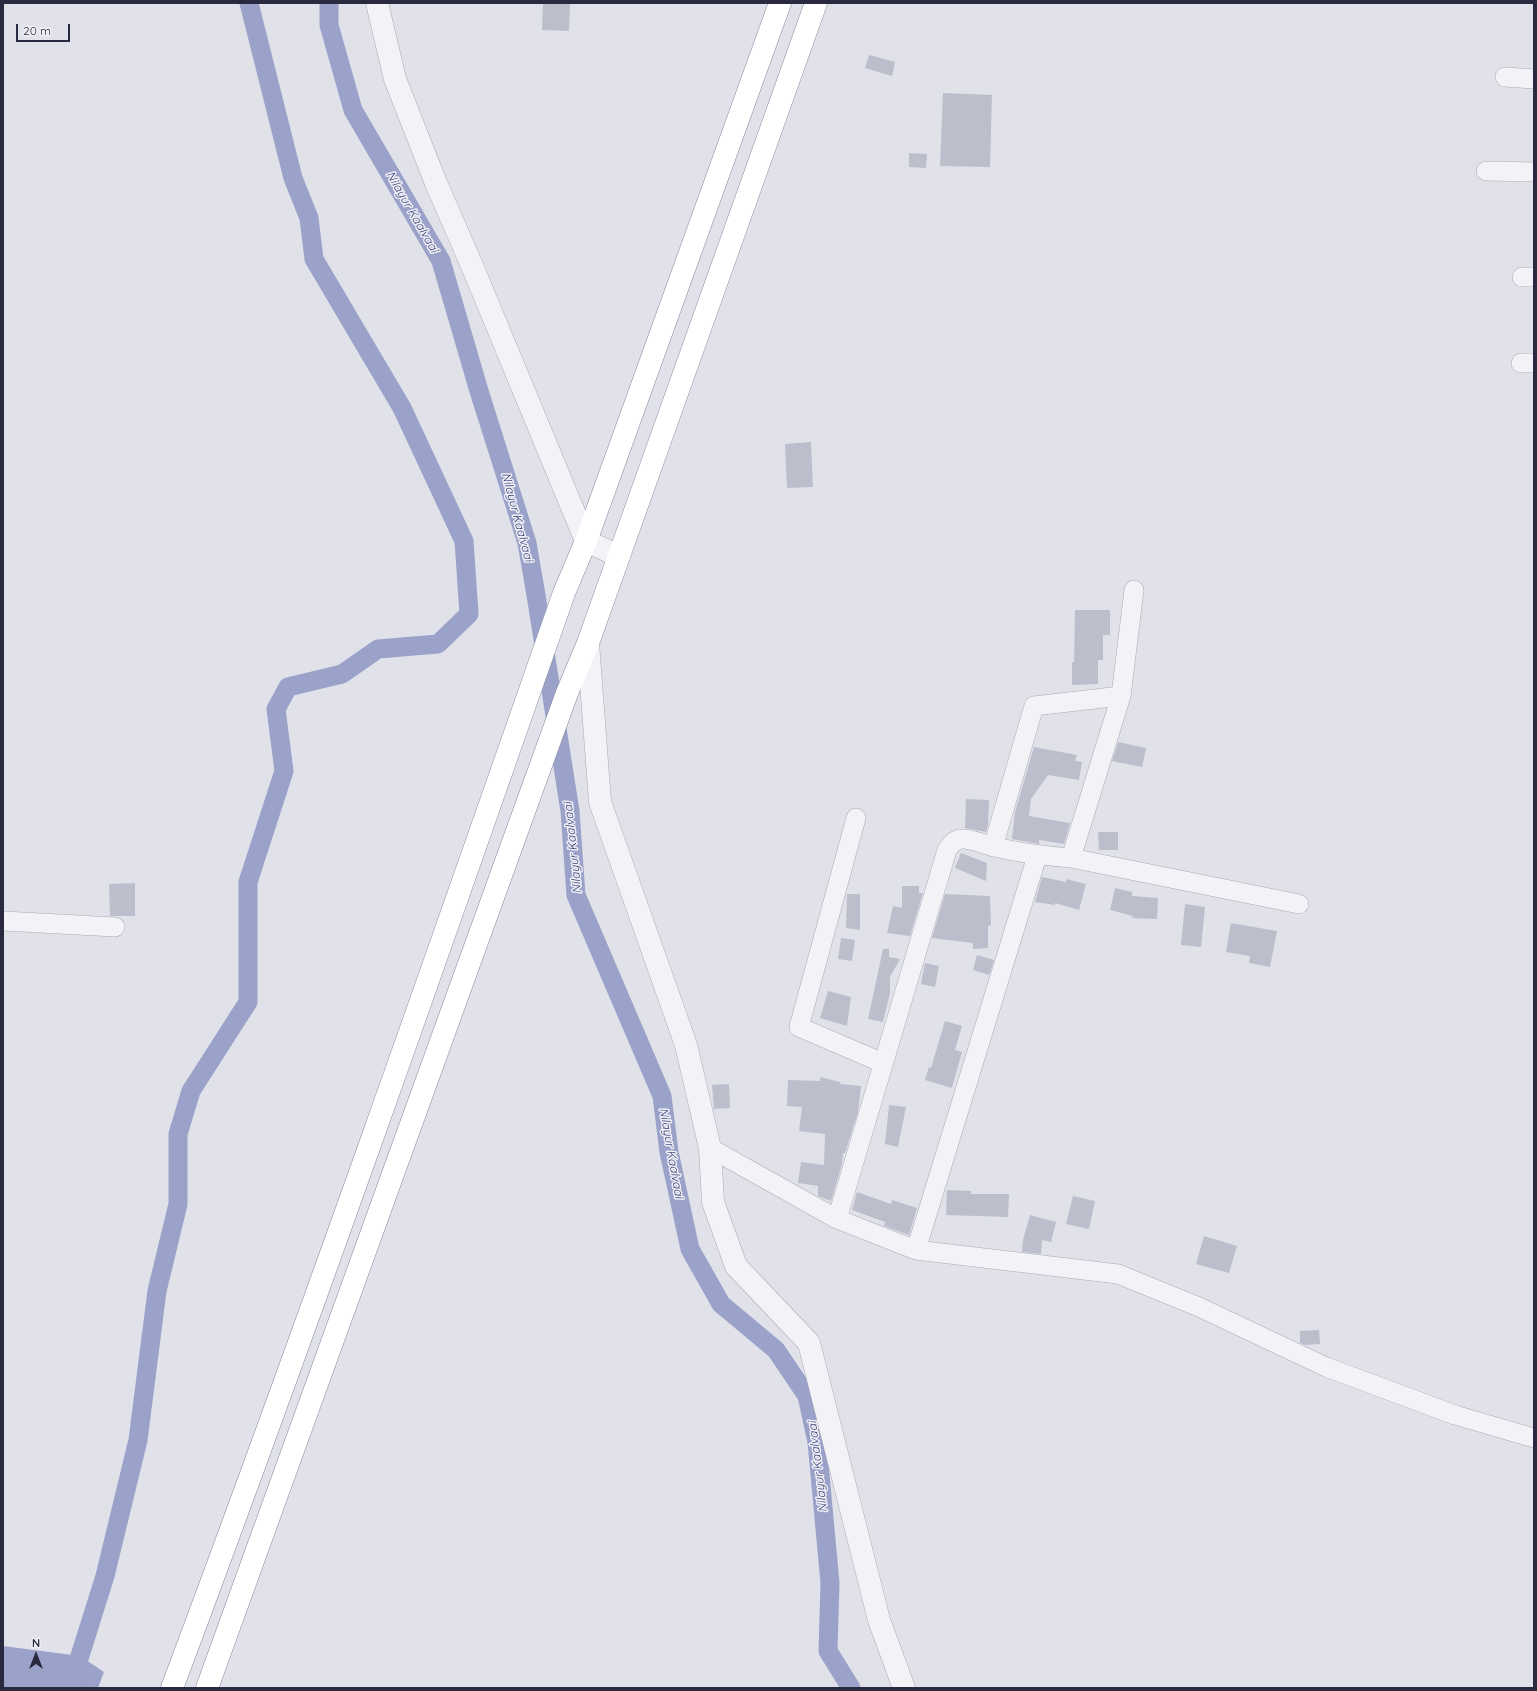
<!DOCTYPE html>
<style>
body{margin:0}
#map{position:relative;width:1537px;height:1691px;overflow:hidden;background:#e0e1e9;font-family:Quicksand,sans-serif}
canvas{display:block}
.frame{position:absolute;inset:0;border:4px solid #292940;pointer-events:none}
.north{position:absolute;left:16px;top:1635px;width:40px;height:40px;-webkit-text-stroke:3px #f0f0f6;paint-order:stroke;rotate:0deg;font-size:11px;font-weight:700;line-height:16px;text-align:center;color:#292940}
.north::after{content:'';display:block;margin:auto;width:14px;height:18px;background:#292940;clip-path:polygon(50% 0,100% 100%,50% 72%,0 100%)}
.scale{position:absolute;left:16px;top:24px;width:54px;height:18px;box-sizing:border-box;border:2px solid #292940;border-top:0;padding-left:5px;font-size:12px;line-height:14px;white-space:nowrap;color:#292940;-webkit-text-stroke:3px #f0f0f6;paint-order:stroke}
</style>
<div id="map">
<canvas width="1537" height="1691"></canvas>
<div class="frame"></div>
<div class="north">N</div>
<div class="scale">20 m</div>
</div>
<script>
const ctx = document.querySelector('canvas').getContext('2d');
ctx.lineJoin = 'round';
function fillPath(path, color) {
  ctx.fillStyle = color;
  ctx.fill(path, 'evenodd');
}
function stroke(path, color, width, dash) {
  ctx.strokeStyle = color;
  ctx.lineWidth = width;
  ctx.lineCap = dash ? 'butt' : 'round';
  ctx.setLineDash(dash || []);
  ctx.stroke(path);
}
function label(font, color, halo, rows, align = 'center') {
  ctx.font = font + ' Quicksand,sans-serif';
  ctx.lineWidth = 3;
  ctx.setLineDash([]);
  ctx.textBaseline = 'middle';
  ctx.strokeStyle = halo;
  ctx.fillStyle = color;
  for (const [text, x, y, turn = 0] of rows) {
    ctx.save();
    ctx.translate(x, y);
    ctx.rotate((+turn || 0) * Math.PI / 180);
    ctx.textAlign = isNaN(turn) ? turn : align;
    if (halo) ctx.strokeText(text, 0, 0);
    ctx.fillText(text, 0, 0);
    ctx.restore();
  }
}
const water = new Path2D(`
 M 3,1646 L 80,1656 L 104,1672 L 98,1688 L 3,1688 Z`);
const canal = new Path2D(`
 M 329,3 L 329,25 L 353,110 L 441,261 L 479,391 L 527,543 L 536,595 L 570,811 L 576,895 L 662,1096 L 669,1152 L 690,1249 L 721,1304 L 776,1350 L 807,1396 L 817,1442 L 830,1583 L 828,1651 L 851,1688
 M 67,1688 L 73,1678 L 105,1576 L 138,1440 L 157,1291 L 178,1204 L 178,1134 L 191,1091 L 248,1002 L 248,882 L 284,771 L 276,709 L 288,687 L 342,674 L 378,649 L 438,644 L 469,614 L 464,541 L 402,408 L 314,259 L 309,218 L 293,178 L 249,3`);
const building = new Path2D(`
 M 543,3 L 570,3 L 569,31 L 542,30 Z
 M 869,55 L 895,62 L 892,76 L 865,68 Z
 M 943,93 L 992,95 L 990,167 L 940,166 Z
 M 909,153 L 927,154 L 926,168 L 909,167 Z
 M 811,442 L 813,487 L 787,488 L 785,444 Z
 M 1075,610 L 1110,610 L 1110,635 L 1103,635 L 1103,660 L 1098,660 L 1098,684 L 1072,685 L 1072,662 L 1074,662 Z
 M 1118,742 L 1146,748 L 1142,767 L 1112,761 Z
 M 1034,747 L 1077,755 L 1075,761 L 1082,762 L 1079,780 L 1048,775 L 1031,799 L 1029,816 L 1070,823 L 1064,844 L 1039,840 L 1039,844 L 1012,839 L 1015,812 Z
 M 966,799 L 989,800 L 988,824 L 986,832 L 965,828 Z
 M 1098,832 L 1118,832 L 1118,850 L 1099,850 Z
 M 961,853 L 987,863 L 986,881 L 955,868 Z
 M 1042,877 L 1066,882 L 1066,879 L 1086,884 L 1079,910 L 1055,903 L 1055,905 L 1035,902 Z
 M 135,883 L 135,916 L 110,916 L 109,884 Z
 M 902,886 L 919,886 L 919,893 L 923,893 L 910,936 L 887,933 L 893,906 L 902,908 Z
 M 1115,888 L 1132,892 L 1132,896 L 1158,898 L 1157,919 L 1132,918 L 1133,916 L 1110,910 Z
 M 847,894 L 860,894 L 860,930 L 846,928 Z
 M 945,894 L 990,896 L 991,925 L 988,926 L 988,948 L 973,949 L 973,943 L 932,938 Z
 M 1185,904 L 1205,907 L 1201,947 L 1181,945 Z
 M 1231,923 L 1277,931 L 1270,967 L 1249,963 L 1250,956 L 1226,952 Z
 M 841,938 L 855,940 L 852,961 L 838,959 Z
 M 883,949 L 889,949 L 889,957 L 900,959 L 890,977 L 890,993 L 883,1022 L 868,1019 Z
 M 977,955 L 994,960 L 989,975 L 973,970 Z
 M 925,963 L 939,966 L 935,987 L 921,984 Z
 M 828,991 L 851,997 L 847,1026 L 820,1018 Z
 M 945,1021 L 962,1026 L 955,1050 L 962,1052 L 952,1088 L 925,1080 L 929,1067 L 931,1068 Z
 M 820,1077 L 840,1082 L 840,1084 L 861,1086 L 858,1112 L 845,1153 L 843,1153 L 842,1164 L 831,1201 L 818,1196 L 818,1186 L 798,1183 L 801,1162 L 824,1165 L 825,1134 L 799,1131 L 802,1107 L 787,1106 L 788,1080 L 820,1081 Z
 M 729,1084 L 730,1108 L 714,1109 L 712,1085 Z
 M 889,1105 L 906,1107 L 898,1147 L 885,1144 Z
 M 947,1190 L 971,1191 L 971,1194 L 1009,1194 L 1008,1217 L 946,1215 Z
 M 857,1192 L 891,1204 L 892,1200 L 917,1208 L 909,1235 L 884,1226 L 885,1222 L 852,1210 Z
 M 1073,1196 L 1095,1201 L 1089,1229 L 1066,1224 Z
 M 1030,1215 L 1056,1222 L 1051,1242 L 1042,1240 L 1041,1254 L 1022,1252 L 1023,1240 Z
 M 1204,1236 L 1237,1246 L 1229,1273 L 1196,1264 Z
 M 1319,1330 L 1320,1344 L 1305,1345 L 1300,1343 L 1300,1331 Z`);
const minor = new Path2D(`
 M 1505,77 L 1534,79
 M 1486,171 L 1534,172
 M 1522,277 L 1534,277
 M 1521,363 L 1534,363
 M 856,818 L 799,1027 L 883,1063
 M 993,847 L 1034,706 L 1121,696
 M 1071,858 L 1121,696 L 1134,590
 M 3,921 L 115,927
 M 710,1148 L 837,1219 L 916,1250 L 1118,1274 L 1199,1307 L 1326,1367 L 1455,1415 L 1534,1438
 M 837,1219 L 947,850 C 951,844 954,840 961,839 C 972,838 984,845 995,847 C 1020,853 1045,856 1071,858 L 1299,904
 M 916,1250 L 1037,856`);
const tertiary = new Path2D(`
 M 377,3 L 395,79 L 436,183 L 473,268 L 586,541 L 619,556
 M 588,643 L 600,802 L 686,1045 L 710,1148 L 713,1202 L 736,1266 L 809,1343 L 879,1620 L 904,1688`);
const trunk = new Path2D(`
 M 172,1688 C 308,1325 436,959 564,593 L 586,541 L 780,3
 M 207,1688 L 567,693 L 588,643 L 619,556 L 816,3`);
const waterNames = [
 ["Nilayur Kaalvaai",412,212,60],
 ["Nilayur Kaalvaai",517,517,75],
 ["Nilayur Kaalvaai",573,848,-96],
 ["Nilayur Kaalvaai",671,1153,80],
 ["Nilayur Kaalvaai",818,1467,-97]
];
fillPath(water, '#9ba2c9');
stroke(canal, '#9ba2c9', 19);
fillPath(building, '#bdbecc');
stroke(minor, '#a9aab6', 20);
stroke(tertiary, '#a9aab6', 23);
stroke(trunk, '#8789a0', 23);
stroke(minor, '#f3f3f7', 19);
stroke(tertiary, '#f3f3f7', 22);
stroke(trunk, '#fff', 22);
label('italic 12px', '#333a74', '#f0f0f6', waterNames);
</script>
